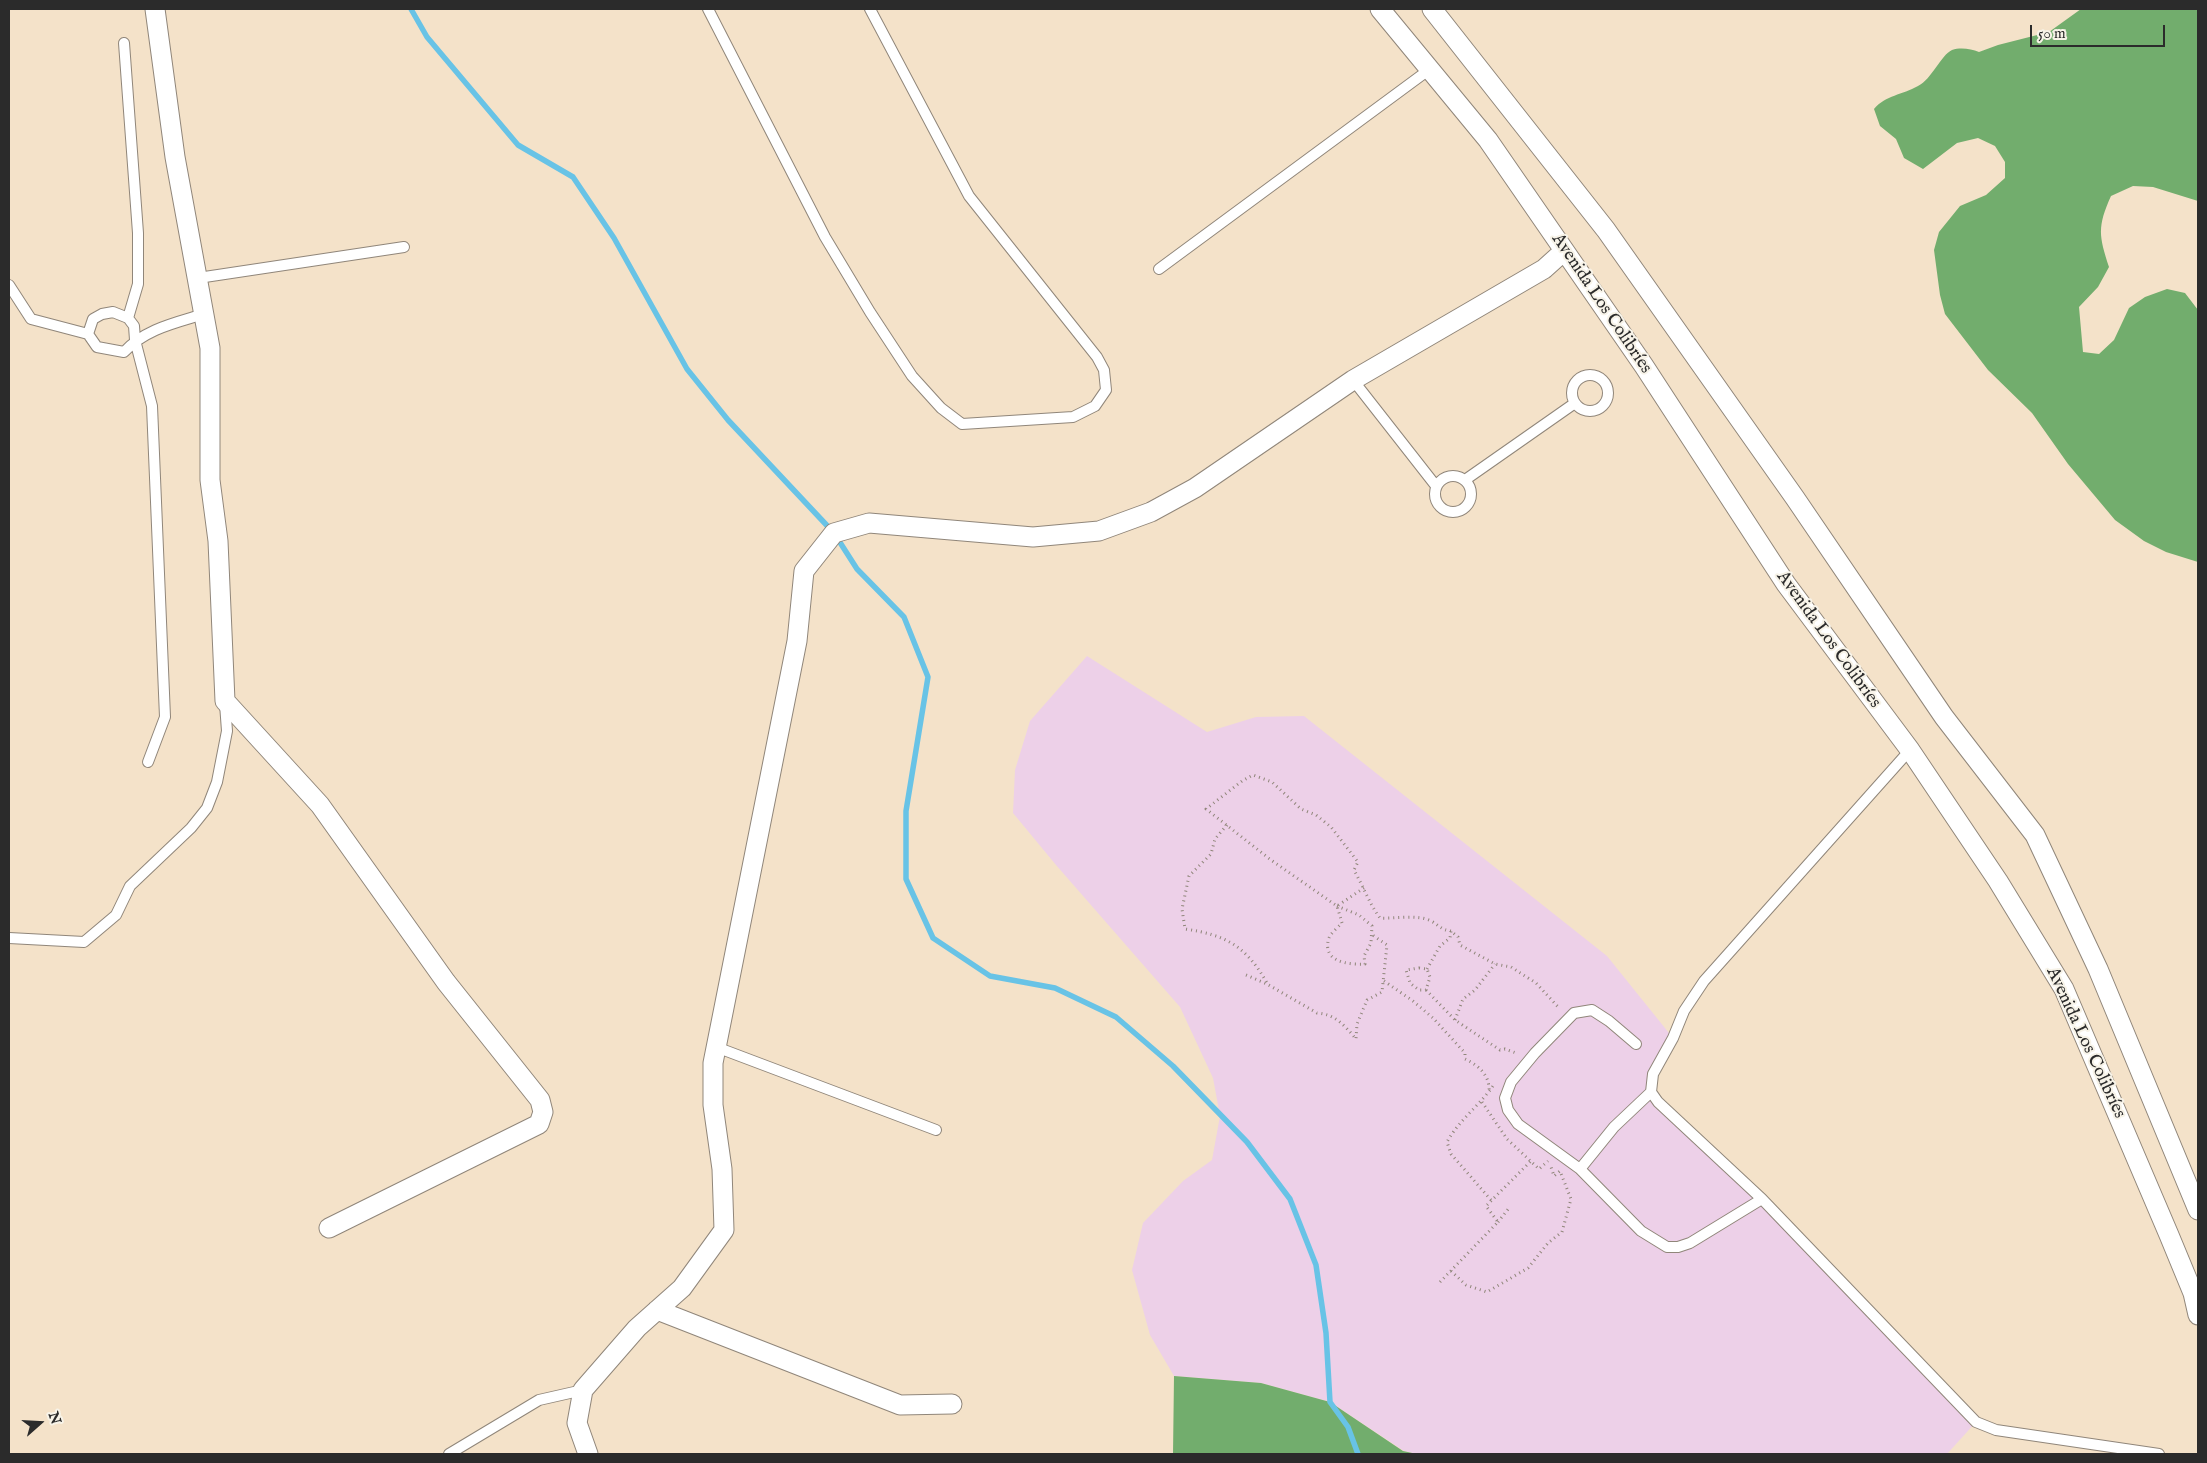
<!DOCTYPE html>
<meta charset="utf-8">
<style>
body{margin:0}
#map{position:relative;width:2207px;height:1463px;overflow:hidden;background:#f4e2c9;font-family:"IM FELL English",serif}
canvas{display:block}
.frame{position:absolute;inset:0;border:10px solid #2b2b2b;pointer-events:none}
.north{position:absolute;left:15px;top:1398px;width:50px;height:50px;-webkit-text-stroke:4px #f7f3e8;paint-order:stroke;rotate:71deg;font-size:14px;font-weight:700;line-height:20px;text-align:center;color:#2b2b2b}
.north::after{content:'';display:block;margin:auto;width:18px;height:22px;background:#2b2b2b;clip-path:polygon(50% 0,100% 100%,50% 72%,0 100%)}
.scale{position:absolute;left:2030px;top:25px;width:135px;height:22px;box-sizing:border-box;border:2px solid #2b2b2b;border-top:0;padding-left:6px;font-size:15px;line-height:18px;white-space:nowrap;color:#2b2b2b;-webkit-text-stroke:4px #f7f3e8;paint-order:stroke}
</style>
<div id="map">
<canvas width="2207" height="1463"></canvas>
<div class="frame"></div>
<div class="north">N</div>
<div class="scale">50 m</div>
</div>
<script>
const ctx = document.querySelector('canvas').getContext('2d');
ctx.lineJoin = 'round';
function fillPath(path, color) {
  ctx.fillStyle = color;
  ctx.fill(path, 'evenodd');
}
function stroke(path, color, width, dash) {
  ctx.strokeStyle = color;
  ctx.lineWidth = width;
  ctx.lineCap = dash ? 'butt' : 'round';
  ctx.setLineDash(dash || []);
  ctx.stroke(path);
}
function label(font, color, halo, rows, align = 'center') {
  ctx.font = font + ' "IM FELL English",serif';
  ctx.lineWidth = 4;
  ctx.setLineDash([]);
  ctx.textBaseline = 'middle';
  ctx.strokeStyle = halo;
  ctx.fillStyle = color;
  for (const [text, x, y, turn = 0] of rows) {
    ctx.save();
    ctx.translate(x, y);
    ctx.rotate((+turn || 0) * Math.PI / 180);
    ctx.textAlign = isNaN(turn) ? turn : align;
    if (halo) ctx.strokeText(text, 0, 0);
    ctx.fillText(text, 0, 0);
    ctx.restore();
  }
}
const built = new Path2D(`
 M 1087,656 L 1207,732 L 1256,717 L 1304,716 L 1607,956 L 1673,1038 L 1651,1092 L 1762,1199 L 1976,1422 L 1947,1454 L 1417,1454 L 1404,1451 L 1330,1402 L 1261,1383 L 1174,1376 L 1150,1335 L 1132,1270 L 1143,1223 L 1183,1181 L 1212,1160 L 1220,1116 L 1213,1078 L 1180,1007 L 1056,865 L 1013,813 L 1015,770 L 1030,721 Z`);
const forest = new Path2D(`
 M 2081,9 L 2198,9 L 2198,201 L 2153,187 L 2133,186 L 2111,196 C 2097,227 2099,236 2109,267 L 2098,287 L 2079,307 L 2083,352 L 2099,354 L 2114,340 L 2129,308 L 2145,297 L 2167,289 L 2185,293 L 2198,310 L 2198,562 L 2166,552 L 2144,541 L 2115,520 L 2068,464 L 2032,413 L 1988,370 L 1945,314 L 1940,295 L 1934,250 L 1939,232 L 1960,206 L 1986,195 L 2005,178 L 2005,162 L 1995,146 L 1978,138 L 1957,143 L 1923,169 L 1904,158 L 1896,139 L 1880,126 L 1874,109 C 1886,95 1902,95 1918,86 C 1932,79 1941,55 1952,50 C 1961,47 1971,49 1979,52 L 1998,45 L 2049,32 Z
 M 1174,1376 L 1261,1383 L 1330,1402 L 1403,1451 L 1417,1454 L 1173,1454 Z`);
const stream = new Path2D(`
 M 411,9 L 427,37 L 518,145 L 573,177 L 614,238 L 687,369 L 728,420 L 834,533 L 857,569 L 904,617 L 928,677 L 906,811 L 906,879 L 933,938 L 990,976 L 1055,988 L 1116,1017 L 1173,1066 L 1247,1142 L 1290,1199 L 1316,1265 L 1326,1333 L 1330,1402 L 1348,1427 L 1358,1454`);
const path = new Path2D(`
 M 1227,825 L 1215,839 L 1211,854 L 1189,876 L 1182,909 L 1185,929 C 1226,935 1246,946 1267,983
 M 1364,888 L 1337,906 L 1271,860 L 1206,809 L 1242,781 L 1253,775 L 1272,782 L 1301,809 L 1316,815 L 1331,827 L 1358,862 L 1354,870 C 1363,886 1369,903 1380,918 C 1394,919 1418,914 1431,921 C 1439,925 1441,930 1451,931
 M 1337,906 L 1359,915 L 1372,926 L 1371,943 L 1364,956 L 1365,964 C 1349,965 1321,962 1329,938 C 1331,933 1338,927 1342,923 Z
 M 1419,968 L 1427,969 L 1430,977 L 1426,990 L 1419,990 L 1410,983 L 1406,970 Z
 M 1427,969 L 1440,946 L 1450,938 L 1451,931 L 1458,937 L 1460,945 L 1495,964 L 1511,967 L 1536,983 L 1560,1009
 M 1246,975 L 1267,984 L 1317,1013 C 1335,1014 1345,1026 1356,1039 L 1357,1024 L 1367,1000 L 1382,992 L 1387,945 L 1371,934
 M 1384,981 L 1413,1001 L 1433,1018 L 1465,1053 L 1465,1059 C 1478,1065 1490,1075 1489,1091
 M 1426,990 L 1455,1020 L 1500,1050 L 1505,1049 L 1516,1053
 M 1455,1020 L 1463,999 L 1475,990 L 1495,964
 M 1482,1102 L 1507,1139 L 1539,1169 L 1548,1161
 M 1491,1200 L 1451,1154 L 1447,1142 C 1459,1120 1479,1106 1493,1086
 M 1498,1222 L 1509,1208
 M 1451,1271 L 1466,1285 L 1487,1292 L 1528,1268 L 1548,1243 L 1562,1232 L 1571,1199 L 1560,1171 L 1554,1176 L 1550,1164
 M 1440,1282 L 1498,1222 L 1486,1206 L 1531,1161`);
const lane = new Path2D(`
 M 708,9 L 825,237 L 870,312 L 912,376 L 941,408 L 962,424 L 1073,417 L 1095,406 L 1106,390 L 1104,370 L 1097,357 L 969,196 L 870,9
 M 124,43 L 138,233 L 138,284 L 128,318
 M 1159,269 L 1430,69
 M 198,278 L 404,247
 M 9,285 L 31,319 L 88,334 L 97,347 L 124,352 C 145,329 175,323 204,314
 M 88,334 L 93,319 L 102,314 L 113,312 L 128,318 L 134,326 L 135,340 L 152,406 L 165,717 L 148,762
 M1572 393a18 18 0 1 1 36 0a18 18 0 1 1-36 0Z
 M 1353,380 L 1436,486
 M1435 494a18 18 0 1 1 36 0a18 18 0 1 1-36 0Z
 M 1465,480 L 1575,403
 M 1910,750 L 1704,981 L 1684,1011 L 1673,1038 L 1653,1074 L 1651,1092 L 1658,1102 L 1762,1199 L 1976,1422 L 1996,1430 L 2159,1454
 M 9,938 L 84,942 L 116,915 L 130,886 L 191,828 L 207,808 L 217,782 L 227,731 L 225,704
 M 1636,1044 L 1609,1021 L 1592,1010 L 1574,1013 L 1535,1053 L 1511,1082 L 1505,1098 L 1508,1110 L 1518,1124 L 1580,1169 L 1641,1231 L 1667,1247 L 1678,1247 L 1690,1243 L 1762,1199
 M 716,1047 L 936,1130
 M 1580,1169 L 1614,1127 L 1651,1092
 M 449,1454 L 539,1400 L 583,1390`);
const street = new Path2D(`
 M 155,9 L 175,157 L 210,348 L 210,480 L 218,541 L 225,701 L 320,805 L 446,982 L 540,1100 L 543,1112 L 539,1124 L 329,1228
 M 1380,9 L 1488,140 L 1644,366 L 1786,584 L 1910,750 L 1998,881 L 2064,989 L 2169,1235 L 2193,1293 L 2198,1315
 M 1432,9 L 1606,230 L 1795,498 L 1944,717 L 2035,835 L 2098,969 L 2198,1210
 M 657,1310 L 900,1405 L 952,1404
 M 588,1454 L 577,1423 L 583,1390 L 637,1328 L 682,1288 L 724,1230 L 722,1169 L 713,1105 L 713,1063 L 797,641 L 804,571 L 834,533 L 869,523 L 1033,537 L 1099,531 L 1151,512 L 1195,488 L 1353,380 L 1544,269 L 1564,251`);
const streetNames = [
 ["Avenida Los Colibríes",1601,304,56],
 ["Avenida Los Colibríes",1828,640,54],
 ["Avenida Los Colibríes",2085,1043,65]
];
fillPath(built, '#edd0e8');
fillPath(forest, '#72ad6d');
stroke(stream, '#68c3e6', 5.5);
stroke(lane, '#90867a', 12);
stroke(street, '#90867a', 21);
stroke(path, '#90867a', 3, [1, 4]);
stroke(lane, '#fff', 10);
stroke(street, '#fff', 19);
label('18px', '#2b2b2b', '#f7f3e8', streetNames);
</script>
